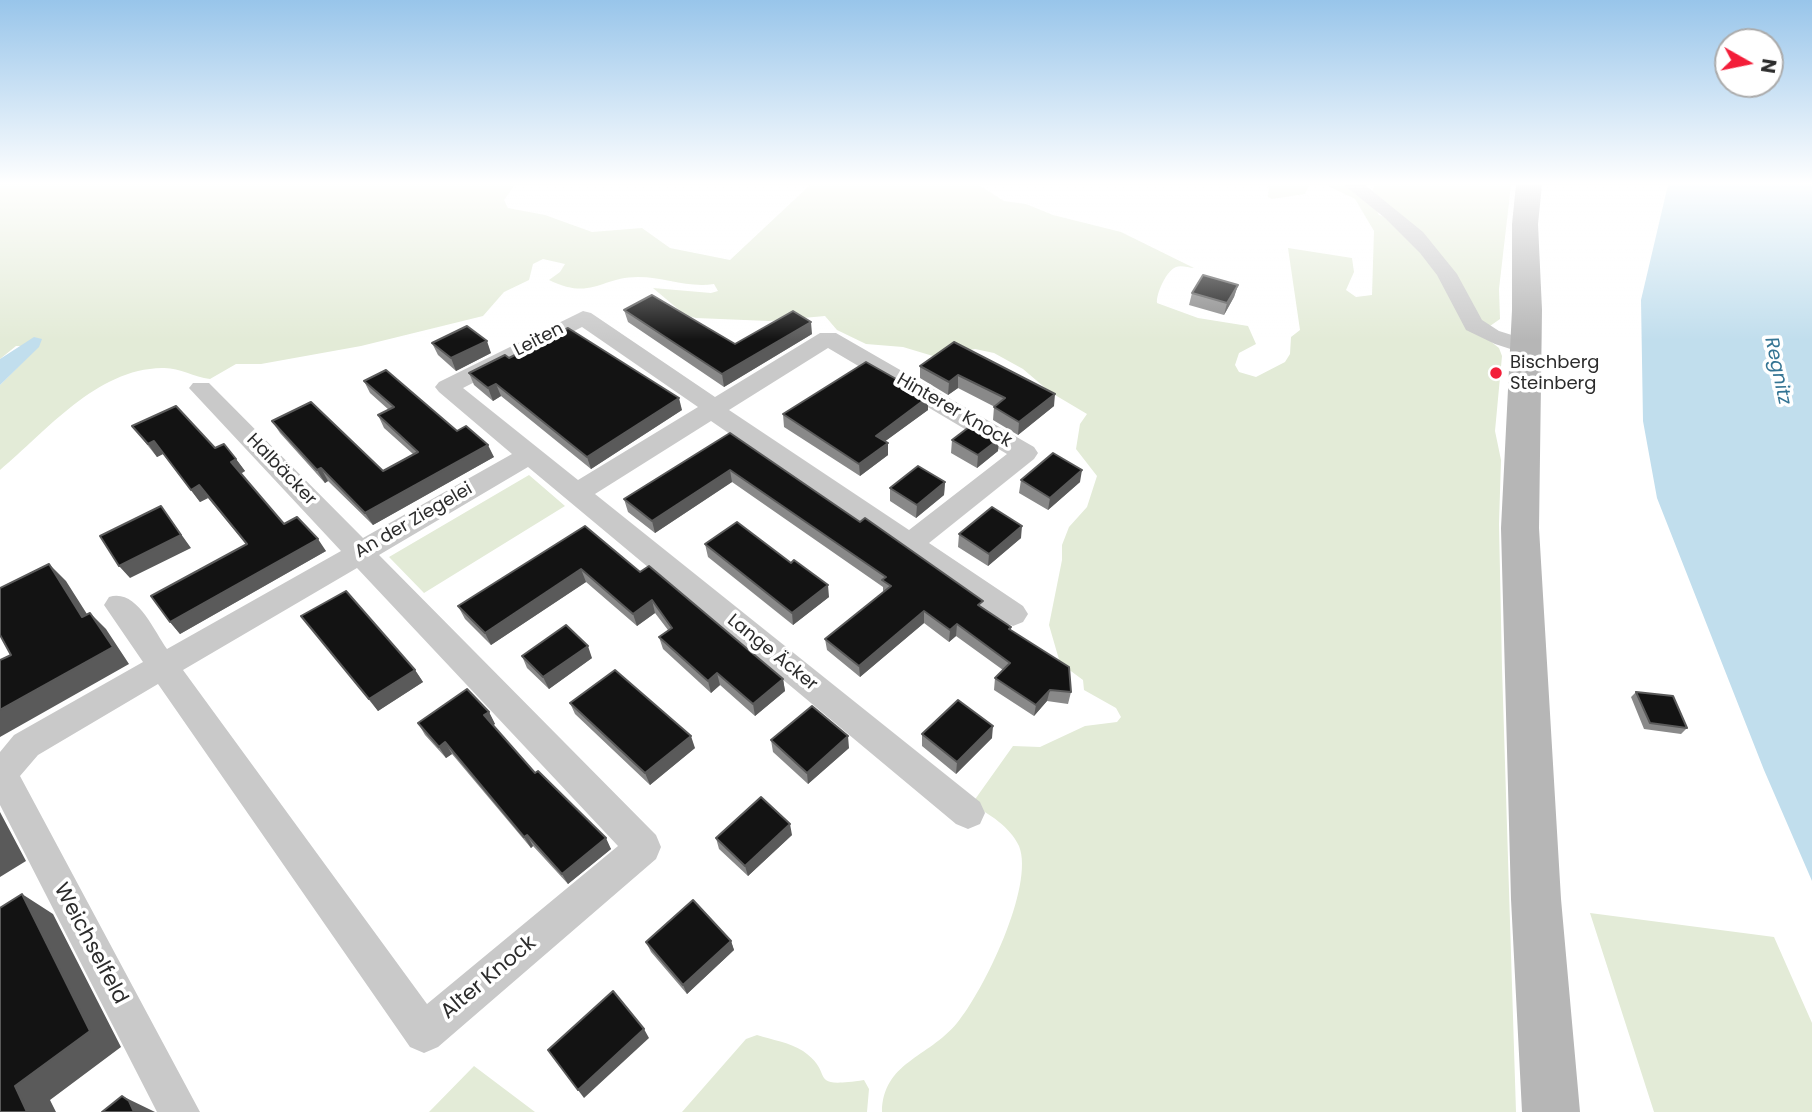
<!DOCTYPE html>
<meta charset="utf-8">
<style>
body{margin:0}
#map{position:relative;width:1812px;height:1112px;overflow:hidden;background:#fff;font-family:Poppins,sans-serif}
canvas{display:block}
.north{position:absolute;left:1714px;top:28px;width:70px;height:70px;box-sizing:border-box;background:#fff;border:2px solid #ababab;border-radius:50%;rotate:99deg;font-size:19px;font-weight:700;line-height:28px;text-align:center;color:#2c2c2c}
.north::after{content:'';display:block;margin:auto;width:24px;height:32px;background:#f31e39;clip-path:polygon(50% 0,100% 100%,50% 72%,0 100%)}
</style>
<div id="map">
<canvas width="1812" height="1112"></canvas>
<div class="north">N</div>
</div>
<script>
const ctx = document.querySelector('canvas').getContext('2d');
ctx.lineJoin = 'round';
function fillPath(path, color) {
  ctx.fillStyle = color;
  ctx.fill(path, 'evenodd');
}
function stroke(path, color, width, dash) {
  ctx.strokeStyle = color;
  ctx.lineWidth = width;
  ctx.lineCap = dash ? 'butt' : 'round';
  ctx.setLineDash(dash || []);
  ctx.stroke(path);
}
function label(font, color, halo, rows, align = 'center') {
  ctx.font = font + ' Poppins,sans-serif';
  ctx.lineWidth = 7;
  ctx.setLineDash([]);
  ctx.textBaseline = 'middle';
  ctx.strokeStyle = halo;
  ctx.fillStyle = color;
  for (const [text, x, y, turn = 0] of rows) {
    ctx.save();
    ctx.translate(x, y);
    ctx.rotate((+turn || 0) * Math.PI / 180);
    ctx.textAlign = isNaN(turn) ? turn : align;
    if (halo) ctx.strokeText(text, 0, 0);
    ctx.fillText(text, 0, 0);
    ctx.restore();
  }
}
const green = new Path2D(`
 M 0,185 L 515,185 L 504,200 L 508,208 L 545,215 L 592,232 L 642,228 L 670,248 L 730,260 L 810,185 L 979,185 L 1004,201 L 1026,204 L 1053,215 L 1121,232 L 1194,268 C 1189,268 1181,265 1176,267 C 1166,271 1156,294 1157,303 L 1198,318 L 1248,326 L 1256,344 L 1239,353 L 1235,365 L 1239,372 L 1256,377 L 1285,362 L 1290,354 L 1291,337 L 1300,330 L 1288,248 L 1352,258 L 1354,272 L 1346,290 L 1356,297 L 1372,295 L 1374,231 L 1355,199 L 1326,185 L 1346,185 L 1360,192 L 1374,205 L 1379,215 L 1408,224 L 1372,192 L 1374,185 L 1511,185 L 1499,289 L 1500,319 L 1480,333 L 1499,348 L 1502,356 L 1495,431 L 1501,460 L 1499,524 L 1502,668 L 1516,1112 L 882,1112 C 883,1062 928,1058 957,1023 C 983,992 1035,886 1019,846 C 1010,827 989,813 971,805 L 1013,746 L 1040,747 L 1085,726 L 1117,722 L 1121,717 L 1116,708 L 1084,690 L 1083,680 L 1060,663 L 1049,625 L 1062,560 L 1062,545 L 1069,527 L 1087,507 L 1097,476 L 1076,449 L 1080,424 L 1087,414 L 1050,392 L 1023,369 L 994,353 L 975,349 L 933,356 L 903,347 L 866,344 L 837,330 L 825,316 L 769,321 L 696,318 L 685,315 L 653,288 L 711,293 L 718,291 L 714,284 C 687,288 665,277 638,277 C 600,277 592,301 549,280 L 560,272 L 565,264 L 543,259 L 533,264 L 529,280 L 504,292 L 483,316 L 361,346 L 261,364 L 236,364 L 210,379 C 193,377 179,367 162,368 C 96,369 47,431 0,470 L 0,385 L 39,346 L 16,346 L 0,359 Z
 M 1269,185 L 1309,185 L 1309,186 L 1305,194 L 1272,199 L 1268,197 Z
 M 529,475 L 565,506 L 424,593 L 389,557 Z
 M 1590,913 L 1774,937 L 1812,1023 L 1812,1112 L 1654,1112 Z
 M 757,1035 C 772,1040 789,1042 803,1051 C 837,1074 804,1089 864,1080 L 869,1089 L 867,1112 L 682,1112 L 746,1039 Z
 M 474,1066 L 535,1112 L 429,1112 Z`);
const water = new Path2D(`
 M 1668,185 L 1812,185 L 1812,881 L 1764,770 L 1657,498 L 1643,421 L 1641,300 Z
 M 34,337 L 42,339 L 39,347 L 0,385 L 0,359 Z`);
const street = new Path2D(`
 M 1344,185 L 1365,185 L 1423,232 L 1457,274 L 1482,320 L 1499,331 L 1534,342 L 1537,347 L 1534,352 L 1526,354 L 1495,344 L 1466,330 L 1437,275 L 1420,253 L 1385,218 Z
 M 583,311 L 591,313 L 715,397 L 820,333 L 836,333 L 1034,447 L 1038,453 L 1034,459 L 929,543 L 1023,606 L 1028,614 L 1023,622 L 1013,626 L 1003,622 L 711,421 L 595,494 L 980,802 L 985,813 L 980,824 L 968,829 L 956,824 L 528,467 L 379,555 L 656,835 L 661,847 L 656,859 L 438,1047 L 424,1053 L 410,1047 L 158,684 L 38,755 L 20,776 L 200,1112 L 157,1112 L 0,805 L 0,752 L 14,735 L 143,662 L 104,605 L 109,597 C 136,588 153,629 167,649 L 341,551 L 189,388 L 193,383 L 209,383 L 363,538 L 512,454 L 439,392 L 435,387 L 439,382 ZM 582,327 L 698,407 L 578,480 L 463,388 ZM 828,348 L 1007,454 L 909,530 L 729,410 ZM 357,568 L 618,846 L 427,1004 L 183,670 Z`);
const secondary = new Path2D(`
 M 1516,185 L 1542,185 L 1538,224 L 1542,310 L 1539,528 L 1561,899 L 1580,1112 L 1522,1112 L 1511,899 L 1501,528 L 1512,310 L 1512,224 Z`);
const wall = new Path2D(`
 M 1238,285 L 1234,297 L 1224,315 L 1189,305 L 1192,293 Z
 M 624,310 L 735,344 L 812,334 L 724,387 L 628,322 Z
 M 954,342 L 1054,406 L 1018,435 L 993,420 L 994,407 L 995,407 L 958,388 L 948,395 L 920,378 L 920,366 Z
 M 432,343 L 491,353 L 456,371 L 438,355 Z
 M 509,358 L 682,410 L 591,469 L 501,396 L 493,401 L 474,385 L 469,373 Z
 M 364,381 L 457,431 L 494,457 L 373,525 L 328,481 L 325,483 L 280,433 L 272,421 L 383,471 L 413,454 L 384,428 L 378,415 L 389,410 L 370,393 Z
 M 928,397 L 928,410 L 885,441 L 888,455 L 860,476 L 784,427 L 783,414 Z
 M 132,426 L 215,448 L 236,459 L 245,471 L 241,474 L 284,524 L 326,551 L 180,634 L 170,622 L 246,544 L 208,498 L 200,502 L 163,454 L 157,457 Z
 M 730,433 L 1011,627 L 1011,631 L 1071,692 L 1068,704 L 1047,701 L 1034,716 L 994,690 L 995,678 L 1003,670 L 956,636 L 949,642 L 924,623 L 860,677 L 827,650 L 825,639 L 883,592 L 883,587 L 732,482 L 655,533 L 628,512 L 624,499 Z
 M 999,439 L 998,451 L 977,468 L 951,453 L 952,440 Z
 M 1021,480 L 1080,482 L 1048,510 L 1019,493 Z
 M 945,482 L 944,495 L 916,518 L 890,501 L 890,488 Z
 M 585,526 L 640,572 L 783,679 L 785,691 L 755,716 L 720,685 L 711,693 L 663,649 L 659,637 L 668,630 L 655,613 L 637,626 L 586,582 L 491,645 L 465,619 L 458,606 Z
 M 959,534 L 1021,538 L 988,566 L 958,547 Z
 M 705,544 L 829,597 L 793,625 L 708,557 Z
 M 301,616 L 415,670 L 423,682 L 378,711 Z
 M 522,656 L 592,658 L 549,689 L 527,668 Z
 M 1636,692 L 1687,728 L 1681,734 L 1644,729 L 1631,697 Z
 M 570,703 L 695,748 L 650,785 L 575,714 Z
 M 489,712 L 495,724 L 493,725 L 535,773 L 611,849 L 568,884 L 533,846 L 531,848 L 452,754 L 446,758 L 425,735 L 418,723 Z
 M 922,734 L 992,738 L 956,774 L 922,746 Z
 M 771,740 L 849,748 L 808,784 L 773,752 Z
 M 792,835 L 748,876 L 719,849 L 716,838 Z
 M 731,941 L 734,950 L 687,994 L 651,952 L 646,942 Z`);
const shadedWall = new Path2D(`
 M 1238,285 L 1234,297 L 1224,315 L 1227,303 Z
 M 811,322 L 812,334 L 724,387 L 722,374 Z
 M 487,341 L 491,353 L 456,371 L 451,358 Z
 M 958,375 L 958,388 L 948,395 L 949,382 Z
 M 496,384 L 501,396 L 493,401 L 488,388 Z
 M 1055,394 L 1054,406 L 1018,435 L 1019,422 Z
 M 928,397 L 928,410 L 876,448 L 876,436 Z
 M 679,398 L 682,410 L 591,469 L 587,457 Z
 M 999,439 L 998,451 L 977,468 L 978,455 Z
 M 154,441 L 163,454 L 157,457 L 148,444 Z
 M 888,443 L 888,455 L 860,476 L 859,464 Z
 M 488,445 L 494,457 L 373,525 L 365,513 Z
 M 236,459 L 245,471 L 239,474 L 231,462 Z
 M 321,468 L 328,481 L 325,483 L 317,470 Z
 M 730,470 L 732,482 L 655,533 L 652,521 Z
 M 1082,470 L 1080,482 L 1048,510 L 1050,498 Z
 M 945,482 L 944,495 L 916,518 L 917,505 Z
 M 199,485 L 208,498 L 200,502 L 191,490 Z
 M 161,506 L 191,548 L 130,578 L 119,566 Z
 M 1022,526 L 1021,538 L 988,566 L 989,554 Z
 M 318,539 L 326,551 L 180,634 L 170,622 Z
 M 49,564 L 66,581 L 99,633 L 82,617 Z
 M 581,569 L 586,582 L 491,645 L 485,633 Z
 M 828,585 L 829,597 L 793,625 L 792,613 Z
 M 652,600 L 655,613 L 637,626 L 633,614 Z
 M 924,611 L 924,623 L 860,677 L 859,666 Z
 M 90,613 L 106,629 L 129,664 L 0,737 L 0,710 Z
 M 957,624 L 956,636 L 949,642 L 950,630 Z
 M 588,646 L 592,658 L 549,689 L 543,677 Z
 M 415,670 L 423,682 L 378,711 L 369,699 Z
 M 717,673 L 720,685 L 711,693 L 708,681 Z
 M 783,679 L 785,691 L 755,716 L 753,704 Z
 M 1050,690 L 1047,701 L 1034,716 L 1036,705 Z
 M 489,712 L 495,724 L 490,727 L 484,715 Z
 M 993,726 L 992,738 L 956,774 L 957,762 Z
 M 691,736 L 695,748 L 650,785 L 645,773 Z
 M 848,736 L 849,748 L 808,784 L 807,773 Z
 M 445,742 L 452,754 L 446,758 L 439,747 Z
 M 0,812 L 26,861 L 0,877 Z
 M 790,824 L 792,835 L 748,876 L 745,866 Z
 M 527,835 L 533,846 L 531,848 L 524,837 Z
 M 606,838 L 611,849 L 568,884 L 562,874 Z
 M 22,894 L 53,914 L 121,1047 L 50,1100 L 56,1112 L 27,1112 L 15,1086 Z
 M 731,941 L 734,950 L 687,994 L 683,985 Z
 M 644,1029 L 649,1038 L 584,1098 L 578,1090 Z
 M 122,1096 L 153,1111 L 155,1112 L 134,1112 Z`);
const building = new Path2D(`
 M 1203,275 L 1238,285 L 1227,303 L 1192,293 Z
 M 652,295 L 735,344 L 793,311 L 811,322 L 722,374 L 624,310 Z
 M 467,326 L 487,341 L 451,358 L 432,343 Z
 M 568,328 L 679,398 L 587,457 L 496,384 L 488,388 L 469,373 L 505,355 L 509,358 Z
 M 954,342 L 1055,394 L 1019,422 L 994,407 L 1005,398 L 958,375 L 949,382 L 920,366 Z
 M 866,362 L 928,397 L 876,436 L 888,443 L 859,464 L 783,414 Z
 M 386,370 L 457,431 L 466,426 L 488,445 L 365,513 L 321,468 L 317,470 L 272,421 L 311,402 L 383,471 L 418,452 L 378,415 L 394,407 L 364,381 Z
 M 176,406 L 215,448 L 224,444 L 236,459 L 231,462 L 284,524 L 297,517 L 318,539 L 170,622 L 151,596 L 247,544 L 199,485 L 191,490 L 154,441 L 148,444 L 132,426 Z
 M 973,424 L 999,439 L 978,455 L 952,440 Z
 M 730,433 L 860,522 L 865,518 L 983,601 L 978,605 L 1011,627 L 1009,629 L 1069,667 L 1071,692 L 1050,690 L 1036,705 L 995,678 L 1010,663 L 957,624 L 950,630 L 924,611 L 859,666 L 825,639 L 891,586 L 882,580 L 886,577 L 730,470 L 652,521 L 624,499 Z
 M 1053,453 L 1082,470 L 1050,498 L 1021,480 Z
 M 918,466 L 945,482 L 917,505 L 890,488 Z
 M 161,506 L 181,535 L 119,566 L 100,536 Z
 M 992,507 L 1022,526 L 989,554 L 959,534 Z
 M 737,522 L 791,563 L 794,560 L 828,585 L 792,613 L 705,544 Z
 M 585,526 L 640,572 L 649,566 L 783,679 L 753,704 L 717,673 L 708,681 L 659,637 L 672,628 L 652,600 L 633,614 L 581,569 L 485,633 L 458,606 Z
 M 49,564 L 82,617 L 90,613 L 113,647 L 0,710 L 0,660 L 11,655 L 0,635 L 0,588 Z
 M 346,591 L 415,670 L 369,699 L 301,616 Z
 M 566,625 L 588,646 L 543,677 L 522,656 Z
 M 615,670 L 691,736 L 645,773 L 570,703 Z
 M 467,689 L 489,712 L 484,715 L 535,773 L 538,771 L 606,838 L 562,874 L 527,835 L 524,837 L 445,742 L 439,747 L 418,723 Z
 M 1636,692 L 1673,696 L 1687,728 L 1650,723 Z
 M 958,700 L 993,726 L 957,762 L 922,734 Z
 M 812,706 L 848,736 L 807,773 L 771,740 Z
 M 761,797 L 790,824 L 745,866 L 716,838 Z
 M 22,894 L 90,1031 L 15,1086 L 27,1112 L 0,1112 L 0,908 Z
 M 693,900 L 731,941 L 683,985 L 646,942 Z
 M 613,991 L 644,1029 L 578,1090 L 548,1050 Z
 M 122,1096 L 129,1101 L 134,1112 L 102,1112 Z`);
const markers = [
 [1496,373,7,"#f31e39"]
];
const streetNames = [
 ["Leiten",539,340,-27],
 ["Hinterer Knock",954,411,30],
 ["Halbäcker",281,470,46],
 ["An der Ziegelei",414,521,-30],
 ["Lange Äcker",772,653,39]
];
const poiNames = [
 ["Bischberg",1510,363],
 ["Steinberg",1510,384]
];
const waterNames = [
 ["Regnitz",1777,371,78]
];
const nearStreetnames = [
 ["Weichselfeld",90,944,62],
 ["Alter Knock",489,978,-40]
];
fillPath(green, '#e3ebd7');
fillPath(water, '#c1deed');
fillPath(street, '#c9c9c9');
fillPath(secondary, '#b6b6b6');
fillPath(wall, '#898989');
fillPath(shadedWall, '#5a5a5a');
fillPath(building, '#131313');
stroke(building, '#5a5a5a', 2);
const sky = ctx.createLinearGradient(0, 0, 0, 340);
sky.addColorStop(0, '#98c5ea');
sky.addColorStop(0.54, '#fff');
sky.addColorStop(1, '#ffffff00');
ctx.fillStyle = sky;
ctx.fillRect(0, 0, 1812, 340);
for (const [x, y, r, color] of markers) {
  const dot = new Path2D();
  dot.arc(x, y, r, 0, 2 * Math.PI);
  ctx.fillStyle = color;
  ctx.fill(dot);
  stroke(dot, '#fff', 2.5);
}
label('18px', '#2c2c2c', '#fff', streetNames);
label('18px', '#2c2c2c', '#fff', poiNames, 'left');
label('italic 19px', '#347493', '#fff', waterNames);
label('21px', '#2c2c2c', '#fff', nearStreetnames);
</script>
